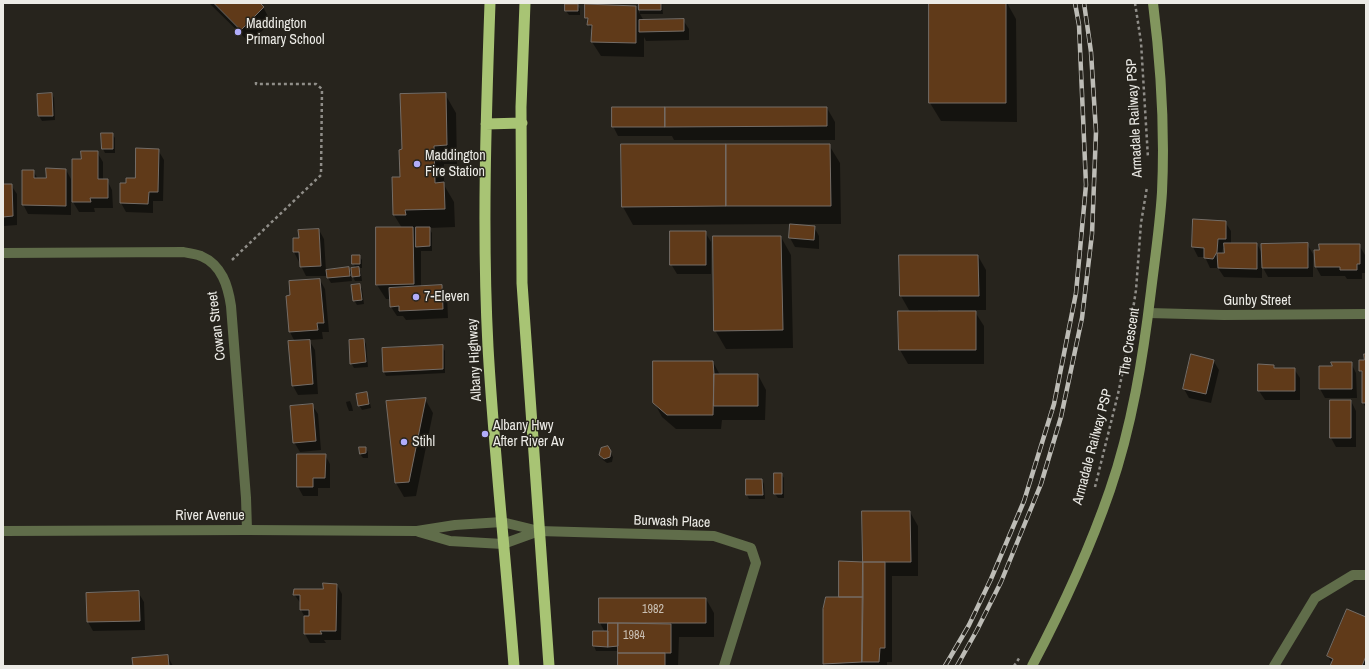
<!DOCTYPE html>
<style>
body{margin:0}
#map{position:relative;width:1369px;height:669px;overflow:hidden;background:#27241d;font-family:"Archivo Narrow",sans-serif}
canvas{display:block}
.frame{position:absolute;inset:0;border:4px solid #ecebe6;pointer-events:none}
</style>
<div id="map">
<canvas width="1369" height="669"></canvas>
<div class="frame"></div>
</div>
<script>
const ctx = document.querySelector('canvas').getContext('2d');
ctx.lineJoin = 'round';
function fillPath(path, color) {
  ctx.fillStyle = color;
  ctx.fill(path, 'evenodd');
}
function stroke(path, color, width, dash) {
  ctx.strokeStyle = color;
  ctx.lineWidth = width;
  ctx.lineCap = dash ? 'butt' : 'round';
  ctx.setLineDash(dash || []);
  ctx.stroke(path);
}
function label(font, color, halo, rows, align = 'center') {
  ctx.font = font + ' "Archivo Narrow",sans-serif';
  ctx.lineWidth = 3;
  ctx.setLineDash([]);
  ctx.textBaseline = 'middle';
  ctx.strokeStyle = halo;
  ctx.fillStyle = color;
  for (const [text, x, y, turn = 0] of rows) {
    ctx.save();
    ctx.translate(x, y);
    ctx.rotate((+turn || 0) * Math.PI / 180);
    ctx.textAlign = isNaN(turn) ? turn : align;
    if (halo) ctx.strokeText(text, 0, 0);
    ctx.fillText(text, 0, 0);
    ctx.restore();
  }
}
const shadow = new Path2D(`
 M 209,3 L 258,3 L 263,7 L 271,22 L 250,43 Z
 M 640,3 L 662,3 L 663,14 L 640,14 L 644,21 L 683,20 L 689,29 L 689,40 L 646,41 L 644,37 L 644,57 L 601,56 L 592,42 L 592,32 L 586,17 L 636,6 L 640,14 Z
 M 930,3 L 1007,3 L 1016,19 L 1017,122 L 941,121 L 930,103 Z
 M 577,5 L 580,9 L 580,15 L 569,15 L 566,11 Z
 M 52,94 L 54,98 L 55,120 L 42,121 L 39,116 L 38,95 Z
 M 445,94 L 456,113 L 457,164 L 444,164 L 444,185 L 454,202 L 455,227 L 429,228 L 432,233 L 432,251 L 421,251 L 421,287 L 441,286 L 447,295 L 448,318 L 406,320 L 403,316 L 397,316 L 391,307 L 391,299 L 386,299 L 377,285 L 402,228 L 394,215 L 393,178 L 401,178 L 403,150 Z
 M 827,108 L 835,122 L 835,140 L 674,140 L 672,136 L 618,136 L 613,126 Z
 M 102,134 L 112,134 L 115,138 L 115,153 L 105,153 L 103,149 Z
 M 829,145 L 840,163 L 841,224 L 800,224 L 800,226 L 814,227 L 819,236 L 819,249 L 795,247 L 790,238 L 791,224 L 633,225 L 623,207 Z
 M 158,150 L 164,160 L 163,201 L 153,201 L 153,213 L 126,212 L 121,203 L 127,184 L 136,179 Z
 M 97,152 L 103,162 L 103,180 L 107,180 L 112,190 L 113,208 L 94,208 L 95,212 L 79,212 L 73,202 L 73,160 L 82,160 Z
 M 66,170 L 71,179 L 71,215 L 28,214 L 23,204 L 33,171 L 38,179 L 47,179 Z
 M 3,185 L 11,185 L 17,194 L 17,225 L 4,226 L 3,224 Z
 M 1194,220 L 1225,222 L 1231,231 L 1231,244 L 1257,244 L 1263,255 L 1307,244 L 1313,254 L 1313,277 L 1268,277 L 1262,266 L 1262,278 L 1224,277 L 1218,268 L 1210,268 L 1205,257 L 1198,257 L 1193,247 ZM 1223,248 L 1225,248 L 1225,254 L 1222,254 Z
 M 319,230 L 324,239 L 326,271 L 348,268 L 353,276 L 356,268 L 353,263 L 359,256 L 362,260 L 362,268 L 358,268 L 361,273 L 362,281 L 355,281 L 351,273 L 352,281 L 331,283 L 328,278 L 327,271 L 326,271 L 326,276 L 306,276 L 294,252 L 300,239 Z
 M 705,232 L 711,242 L 711,274 L 677,274 L 671,264 Z
 M 781,237 L 791,255 L 793,348 L 726,349 L 715,330 Z
 M 1359,245 L 1365,255 L 1365,273 L 1362,273 L 1362,279 L 1347,279 L 1345,276 L 1321,276 L 1316,267 Z
 M 978,256 L 986,270 L 986,310 L 938,310 L 938,312 L 975,312 L 984,326 L 984,364 L 908,364 L 900,350 L 910,312 L 901,296 Z
 M 320,280 L 325,289 L 329,332 L 322,332 L 323,339 L 309,340 L 315,350 L 318,394 L 298,395 L 293,386 L 295,342 L 290,332 Z
 M 359,285 L 362,289 L 364,304 L 357,305 L 354,300 Z
 M 364,340 L 366,344 L 368,367 L 354,368 L 351,363 Z
 M 442,346 L 445,351 L 445,373 L 386,376 L 384,372 Z
 M 1366,355 L 1366,408 L 1363,403 L 1363,376 L 1360,370 L 1365,361 Z
 M 1213,360 L 1219,370 L 1211,403 L 1189,398 L 1184,389 Z
 M 713,362 L 720,375 L 758,375 L 766,390 L 765,420 L 722,420 L 721,429 L 676,429 L 662,417 L 654,402 Z
 M 1351,363 L 1356,373 L 1357,398 L 1325,398 L 1320,389 Z
 M 1274,366 L 1275,369 L 1294,369 L 1300,378 L 1300,400 L 1265,400 L 1259,391 Z
 M 367,394 L 369,398 L 371,408 L 362,410 L 359,405 Z
 M 425,399 L 433,413 L 416,496 L 404,497 L 396,483 L 388,402 Z
 M 350,401 L 352,406 L 353,411 L 349,411 L 347,406 L 346,402 Z
 M 1351,401 L 1356,411 L 1356,447 L 1336,447 L 1331,438 Z
 M 312,405 L 318,414 L 321,450 L 300,452 L 294,442 Z
 M 365,448 L 368,452 L 368,458 L 363,458 L 360,454 Z
 M 607,448 L 613,457 L 612,462 L 607,463 L 603,460 L 600,455 Z
 M 325,455 L 330,464 L 330,488 L 318,488 L 318,496 L 303,496 L 298,487 Z
 M 781,474 L 784,478 L 784,498 L 778,498 L 775,494 Z
 M 762,480 L 764,484 L 765,499 L 749,499 L 747,495 Z
 M 910,512 L 918,526 L 918,576 L 892,576 L 892,662 L 887,662 L 887,666 L 826,666 L 824,664 L 841,598 L 863,563 Z
 M 337,585 L 342,594 L 341,640 L 324,640 L 326,643 L 310,643 L 305,634 L 305,617 L 301,610 L 301,604 L 294,594 L 324,590 Z
 M 138,592 L 144,602 L 145,630 L 93,631 L 88,622 Z
 M 600,599 L 706,599 L 714,613 L 714,637 L 679,637 L 678,666 L 619,666 L 619,651 L 596,651 L 594,646 L 594,632 L 605,632 L 600,623 Z
 M 1366,618 L 1366,666 L 1331,666 L 1332,664 L 1328,656 Z
 M 168,657 L 173,666 L 134,666 Z`);
const building = new Path2D(`
 M 214,3 L 260,3 L 264,7 L 241,30 Z
 M 639,3 L 661,3 L 661,10 L 639,10 Z
 M 929,3 L 1006,3 L 1006,103 L 929,103 Z
 M 565,4 L 578,4 L 578,11 L 565,11 Z
 M 585,4 L 636,6 L 636,43 L 591,42 L 592,25 L 587,25 L 588,18 L 585,18 Z
 M 684,19 L 684,31 L 639,32 L 639,20 Z
 M 52,93 L 53,116 L 38,116 L 37,94 Z
 M 446,93 L 447,145 L 434,146 L 435,183 L 444,182 L 445,209 L 405,210 L 406,215 L 393,215 L 392,177 L 400,177 L 399,150 L 402,149 L 400,94 Z
 M 612,107 L 665,107 L 665,127 L 612,127 Z
 M 665,107 L 827,107 L 827,126 L 665,127 Z
 M 101,133 L 113,133 L 113,149 L 102,149 Z
 M 621,144 L 726,144 L 726,206 L 622,207 Z
 M 726,144 L 830,144 L 831,206 L 726,206 Z
 M 136,148 L 159,149 L 158,192 L 149,192 L 148,204 L 120,203 L 120,183 L 126,183 L 126,178 L 135,178 Z
 M 81,151 L 98,151 L 98,179 L 108,179 L 108,198 L 90,198 L 91,202 L 72,202 L 72,159 L 81,159 Z
 M 46,168 L 66,169 L 66,206 L 22,205 L 22,170 L 34,170 L 34,178 L 46,178 Z
 M 3,184 L 12,184 L 13,216 L 3,217 Z
 M 1193,219 L 1226,221 L 1226,239 L 1218,239 L 1217,252 L 1213,259 L 1204,258 L 1204,248 L 1192,247 Z
 M 790,224 L 815,226 L 814,240 L 789,238 Z
 M 376,227 L 413,227 L 414,284 L 376,285 Z
 M 416,227 L 430,227 L 430,246 L 416,247 Z
 M 319,229 L 321,266 L 300,267 L 299,252 L 293,252 L 293,238 L 299,238 L 298,230 Z
 M 670,231 L 706,231 L 706,265 L 670,265 Z
 M 713,236 L 781,236 L 783,330 L 714,331 Z
 M 1224,243 L 1257,243 L 1257,269 L 1218,268 L 1217,253 L 1224,253 Z
 M 1308,243 L 1308,268 L 1262,268 L 1261,244 Z
 M 1319,244 L 1360,244 L 1360,264 L 1357,264 L 1357,270 L 1340,270 L 1340,267 L 1315,267 L 1314,250 L 1319,250 Z
 M 352,255 L 360,255 L 360,264 L 352,264 Z
 M 899,255 L 978,255 L 979,296 L 900,296 Z
 M 349,267 L 350,276 L 327,278 L 326,270 Z
 M 359,267 L 360,276 L 352,277 L 351,268 Z
 M 320,279 L 324,323 L 317,323 L 318,330 L 289,332 L 286,296 L 290,295 L 289,281 Z
 M 360,284 L 362,300 L 353,301 L 351,285 Z
 M 442,285 L 443,309 L 399,311 L 399,306 L 390,307 L 389,288 Z
 M 898,311 L 976,311 L 976,350 L 899,350 Z
 M 364,339 L 366,362 L 350,364 L 349,340 Z
 M 310,340 L 313,384 L 292,386 L 288,341 Z
 M 443,345 L 443,369 L 383,372 L 382,348 Z
 M 1191,354 L 1214,360 L 1206,394 L 1183,389 Z
 M 1364,354 L 1366,354 L 1366,403 L 1362,403 L 1362,371 L 1359,371 L 1359,360 L 1364,360 Z
 M 653,361 L 713,361 L 714,374 L 713,415 L 667,415 L 653,403 Z
 M 1331,362 L 1352,362 L 1352,389 L 1319,389 L 1319,366 L 1332,366 Z
 M 1258,364 L 1274,365 L 1274,368 L 1295,368 L 1295,391 L 1258,391 Z
 M 714,374 L 758,374 L 758,406 L 714,406 Z
 M 367,392 L 369,404 L 358,406 L 356,394 Z
 M 426,398 L 409,482 L 395,483 L 386,401 Z
 M 1330,400 L 1351,400 L 1351,438 L 1330,438 Z
 M 313,404 L 316,441 L 293,443 L 290,406 Z
 M 608,446 L 611,451 L 610,457 L 604,459 L 599,455 L 601,448 Z
 M 359,447 L 366,447 L 366,453 L 360,454 Z
 M 297,454 L 326,454 L 325,478 L 313,478 L 313,487 L 297,487 Z
 M 774,473 L 782,473 L 782,494 L 774,494 Z
 M 746,479 L 762,479 L 763,495 L 746,495 Z
 M 862,511 L 910,511 L 911,562 L 863,562 Z
 M 839,561 L 863,562 L 863,597 L 839,597 Z
 M 863,562 L 885,562 L 885,648 L 880,648 L 879,662 L 862,662 Z
 M 323,583 L 337,584 L 336,631 L 320,631 L 322,634 L 304,634 L 304,616 L 309,616 L 309,610 L 300,610 L 300,595 L 293,595 L 294,589 L 323,589 Z
 M 139,591 L 140,621 L 87,622 L 86,593 Z
 M 826,597 L 863,597 L 862,662 L 823,664 L 823,609 Z
 M 599,598 L 706,598 L 706,623 L 599,623 Z
 M 1347,609 L 1366,617 L 1366,656 L 1362,666 L 1330,666 L 1333,659 L 1327,656 Z
 M 608,623 L 618,623 L 618,646 L 608,647 Z
 M 618,623 L 671,624 L 671,653 L 618,653 Z
 M 593,631 L 608,631 L 608,647 L 593,646 Z
 M 618,653 L 665,653 L 665,666 L 618,666 Z
 M 168,655 L 169,666 L 133,666 L 132,658 Z`);
const path = new Path2D(`
 M 1135,3 L 1141,42 L 1148,158
 M 232,260 L 321,175 L 322,89 L 316,84 L 256,84 L 256,79
 M 1095,487 L 1118,394 L 1125,361 L 1136,290 L 1141,223 L 1147,187
 M 1014,666 L 1020,657`);
const minor = new Path2D(`
 M 3,253 L 183,252 C 189,253 196,254 201,256 C 222,265 228,286 231,306 L 246,498 L 247,530
 M 1149,313 L 1224,315 L 1366,314
 M 539,531 L 714,536 L 751,548 L 756,563 L 724,666
 M 1274,666 L 1315,598 L 1353,575 L 1366,575`);
const tertiary = new Path2D(`
 M 3,531 L 247,530 L 417,531 L 455,525 L 502,522 L 539,531
 M 419,532 L 450,541 L 503,544 L 539,531`);
const secondary = new Path2D(`
 M 1032,666 C 1062,609 1089,551 1110,490 C 1132,426 1143,358 1151,291 C 1155,258 1160,225 1162,192 C 1165,129 1161,66 1153,3`);
const trunk = new Path2D(`
 M 490,3 C 486,117 482,232 488,347 C 494,453 506,560 514,666
 M 525,3 L 521,107 L 522,283 L 549,666
 M 486,124 L 522,123`);
const rail = new Path2D(`
 M 945,666 L 969,625 L 991,579 L 1024,501 L 1054,404 L 1076,293 L 1086,185 L 1079,25 L 1075,3
 M 957,666 L 977,630 L 1001,582 L 1041,484 L 1061,417 L 1082,318 L 1092,234 L 1096,132 L 1091,52 L 1084,3`);
const markers = [
 [238,32,4,"#b1adfa"],
 [417,164,4,"#b1adfa"],
 [416,297,4,"#b1adfa"],
 [485,434,4,"#b1adfa"],
 [404,442,4,"#b1adfa"]
];
const numberNames = [
 ["1982",653,610],
 ["1984",634,636]
];
const poiNames = [
 ["Maddington",246,24],
 ["Primary School",246,40],
 ["Maddington",425,156],
 ["Fire Station",425,172],
 ["7-Eleven",424,297],
 ["Albany Hwy",493,426],
 ["After River Av",493,442],
 ["Stihl",412,442]
];
const streetNames = [
 ["Armadale Railway PSP",1135,118,-93],
 ["Gunby Street",1257,301],
 ["Cowan Street",217,326,-97],
 ["The Crescent",1130,342,-81],
 ["Albany Highway",475,360,-93],
 ["Armadale Railway PSP",1093,447,-75],
 ["River Avenue",210,516],
 ["Burwash Place",672,522,2]
];
fillPath(shadow, '#0007');
fillPath(building, '#603a19');
stroke(building, '#746d67', 1);
stroke(path, '#908e89', 2.5, [3, 3]);
stroke(minor, '#606d4a', 10);
stroke(tertiary, '#606d4a', 10);
stroke(secondary, '#82965e', 10);
stroke(trunk, '#a8c474', 11);
stroke(rail, '#bdbcb6', 4.5);
stroke(rail, '#27241d', 3, [9]);
for (const [x, y, r, color] of markers) {
  const dot = new Path2D();
  dot.arc(x, y, r, 0, 2 * Math.PI);
  ctx.fillStyle = color;
  ctx.fill(dot);
  stroke(dot, '#27241d', 1.5);
}
label('12px', '#c9bfb3', null, numberNames);
label('14px', '#ecebe6', '#27241d', poiNames, 'left');
label('14px', '#ecebe6', '#27241d', streetNames);
</script>
